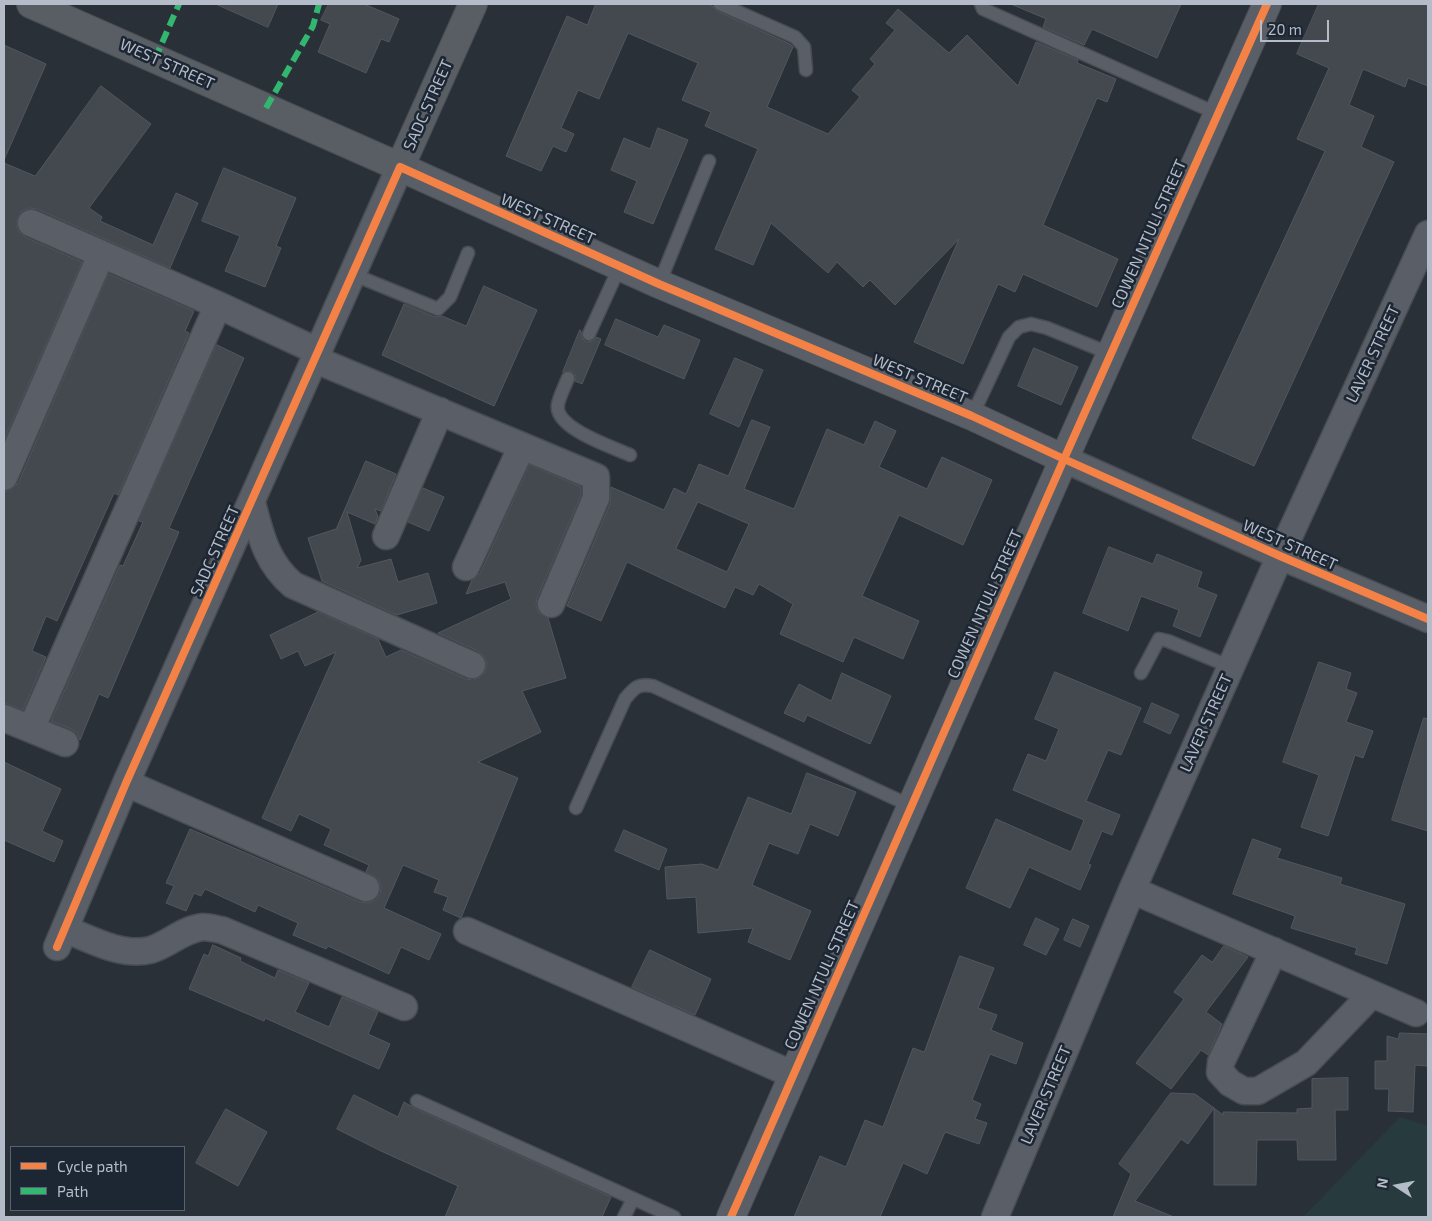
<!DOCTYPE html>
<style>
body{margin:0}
#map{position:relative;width:1432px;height:1221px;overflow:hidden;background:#2a3038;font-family:"Exo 2",sans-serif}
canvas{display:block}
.frame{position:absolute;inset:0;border:5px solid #b4bcc9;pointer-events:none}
.legend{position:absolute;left:10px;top:1146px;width:175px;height:65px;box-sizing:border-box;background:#1d2633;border:1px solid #59626f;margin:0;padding:6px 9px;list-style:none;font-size:15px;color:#b4bcc9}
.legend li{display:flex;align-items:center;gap:10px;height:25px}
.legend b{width:25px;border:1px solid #59626f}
.north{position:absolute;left:1372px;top:1161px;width:50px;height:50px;-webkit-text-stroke:4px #1d2633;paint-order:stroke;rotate:281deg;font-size:14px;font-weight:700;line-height:20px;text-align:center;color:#b4bcc9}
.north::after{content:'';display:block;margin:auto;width:18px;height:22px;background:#b4bcc9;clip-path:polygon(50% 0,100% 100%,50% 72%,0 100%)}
.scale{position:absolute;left:1260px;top:20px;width:69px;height:22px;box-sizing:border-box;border:2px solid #b4bcc9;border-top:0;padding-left:6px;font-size:15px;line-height:18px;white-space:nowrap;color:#b4bcc9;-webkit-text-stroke:4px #1d2633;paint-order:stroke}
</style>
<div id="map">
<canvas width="1432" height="1221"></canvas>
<div class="frame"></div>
<ul class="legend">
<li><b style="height:6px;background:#f48246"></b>Cycle path</li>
<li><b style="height:6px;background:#33b770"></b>Path</li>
</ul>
<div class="north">N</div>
<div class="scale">20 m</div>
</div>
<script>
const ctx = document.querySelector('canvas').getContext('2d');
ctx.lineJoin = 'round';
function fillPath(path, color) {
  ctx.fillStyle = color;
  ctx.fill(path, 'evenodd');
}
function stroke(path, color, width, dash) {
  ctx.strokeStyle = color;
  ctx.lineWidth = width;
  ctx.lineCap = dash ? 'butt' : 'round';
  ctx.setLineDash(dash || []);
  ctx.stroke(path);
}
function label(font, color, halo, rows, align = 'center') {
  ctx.font = font + ' "Exo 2",sans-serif';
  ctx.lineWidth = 5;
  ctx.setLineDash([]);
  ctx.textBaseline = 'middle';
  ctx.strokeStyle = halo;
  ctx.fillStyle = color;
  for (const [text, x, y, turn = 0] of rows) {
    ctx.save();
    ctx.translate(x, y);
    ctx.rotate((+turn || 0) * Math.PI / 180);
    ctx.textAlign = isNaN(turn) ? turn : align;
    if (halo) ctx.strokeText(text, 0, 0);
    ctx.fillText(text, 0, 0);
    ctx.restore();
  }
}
const green = new Path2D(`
 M 1400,1117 L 1428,1126 L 1428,1217 L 1303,1217 Z`);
const building = new Path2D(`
 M 216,4 L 278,4 L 268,27 Z
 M 329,4 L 364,4 L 399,19 L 389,42 L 381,39 L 366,73 L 318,52 L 330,24 L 321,20 Z
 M 596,4 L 710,4 L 717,11 L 790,44 L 793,47 L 767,107 L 828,134 L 860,97 L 852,90 L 875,64 L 870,59 L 895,30 L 886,23 L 898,9 L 949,53 L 967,35 L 1018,86 L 1036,42 L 1078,60 L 1077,63 L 1116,79 L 1107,102 L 1097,98 L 1043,225 L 1118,259 L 1097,307 L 1023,274 L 1015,292 L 998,284 L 963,364 L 914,342 L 959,239 L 895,305 L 870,280 L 863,287 L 837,262 L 828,273 L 771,223 L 753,265 L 715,249 L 758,149 L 705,126 L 711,112 L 682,100 L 698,63 L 628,33 L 599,99 L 578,90 L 561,128 L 574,134 L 566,152 L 553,146 L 541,171 L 506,156 L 567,16 L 587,25 Z
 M 1011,4 L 1181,4 L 1157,58 L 1092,29 L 1084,45 L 1043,27 L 1046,19 Z
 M 1319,4 L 1428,4 L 1428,86 L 1408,78 L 1405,87 L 1363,69 L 1349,105 L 1374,116 L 1361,147 L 1394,162 L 1254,466 L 1192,438 L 1325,151 L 1297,139 L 1329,68 L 1297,54 Z
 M 4,45 L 46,64 L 4,160 Z
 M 101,86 L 151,124 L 89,208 L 102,217 L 100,221 L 153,245 L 176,193 L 198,203 L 170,268 L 37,209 L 29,208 L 22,211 L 18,217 L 16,224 L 19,232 L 25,237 L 82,262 L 4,440 L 4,163 L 35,176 Z
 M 658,128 L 688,140 L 653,224 L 624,212 L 637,181 L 611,170 L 624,138 L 650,149 Z
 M 224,168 L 296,198 L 276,246 L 281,248 L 265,287 L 225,271 L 240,236 L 202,221 Z
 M 109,274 L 194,311 L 185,331 L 189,333 L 118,495 L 114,493 L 57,621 L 46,616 L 32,651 L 46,657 L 23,710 L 4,703 L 4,492 L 12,489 L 18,483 Z
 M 484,286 L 537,310 L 494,406 L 382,355 L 404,304 L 435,317 L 442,316 L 466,326 Z
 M 616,319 L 658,337 L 664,325 L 700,340 L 684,379 L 605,345 Z
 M 580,330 L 581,331 L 582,338 L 586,342 L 593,341 L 596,337 L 601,339 L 582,384 L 575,381 L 576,376 L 571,371 L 563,372 Z
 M 217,345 L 244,358 L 169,528 L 179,532 L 108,698 L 99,694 L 80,740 L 77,733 L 71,729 L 51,721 L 120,565 L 123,566 L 143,522 L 139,521 Z
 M 1034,348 L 1078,367 L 1061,405 L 1018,386 Z
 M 735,358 L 763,370 L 739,427 L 710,414 Z
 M 752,420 L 770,427 L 744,489 L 794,509 L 827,429 L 864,445 L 875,421 L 896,431 L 879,467 L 927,489 L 942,457 L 992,480 L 963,545 L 899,515 L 862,596 L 919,621 L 903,659 L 854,637 L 843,662 L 780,634 L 793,604 L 759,584 L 753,595 L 735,587 L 725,608 L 627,562 L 601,621 L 567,606 L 610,504 L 611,487 L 664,510 L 674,488 L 686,494 L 699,464 L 728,476 ZM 698,502 L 749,524 L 727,572 L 676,549 Z
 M 366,461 L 396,474 L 381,511 L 375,509 L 378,517 L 375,524 L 347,512 L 361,560 L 357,568 L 391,559 L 398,582 L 428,573 L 437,603 L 397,615 L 322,581 L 308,538 L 336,529 Z
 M 530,465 L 581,487 L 581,495 L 537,598 L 536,605 L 539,613 L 548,618 L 566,678 L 522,691 L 541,732 L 478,762 L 518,778 L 461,918 L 443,910 L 448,897 L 434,892 L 439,880 L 403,865 L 384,908 L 441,934 L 429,960 L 401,947 L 389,974 L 328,946 L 326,949 L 293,935 L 298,923 L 258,905 L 255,912 L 205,889 L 201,896 L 194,893 L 186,911 L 166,903 L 174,886 L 166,883 L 190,829 L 360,902 L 368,903 L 375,900 L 380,894 L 381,886 L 378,879 L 366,872 L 369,865 L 324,845 L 331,829 L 299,814 L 291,831 L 262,818 L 336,652 L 305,666 L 298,651 L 281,659 L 270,635 L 318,612 L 378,639 L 386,657 L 401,650 L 466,679 L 473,680 L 480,677 L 485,672 L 487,664 L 484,656 L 478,651 L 438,633 L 511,599 L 505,582 L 466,594 L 472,580 L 480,573 Z
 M 423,488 L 444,497 L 429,531 L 408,522 Z
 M 1109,547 L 1153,564 L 1157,554 L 1202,572 L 1197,587 L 1217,595 L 1200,637 L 1173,626 L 1179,610 L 1141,596 L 1128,631 L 1083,613 Z
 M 1319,662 L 1351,673 L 1346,689 L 1357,693 L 1346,722 L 1373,731 L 1363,758 L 1355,755 L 1328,836 L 1301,827 L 1319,775 L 1283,762 Z
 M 1055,672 L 1141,708 L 1121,755 L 1108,750 L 1086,801 L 1120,815 L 1112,835 L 1102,831 L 1088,864 L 1091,865 L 1080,890 L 1029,867 L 1010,908 L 966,888 L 996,819 L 1071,852 L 1084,820 L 1013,790 L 1028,754 L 1046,761 L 1059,729 L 1035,719 Z
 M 842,673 L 891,696 L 870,744 L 807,715 L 804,722 L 784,713 L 799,684 L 831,701 Z
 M 1152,703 L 1179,715 L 1170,734 L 1144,722 Z
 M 1424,718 L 1428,719 L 1428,831 L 1392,820 Z
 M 4,762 L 61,789 L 42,831 L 63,841 L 54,862 L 4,840 Z
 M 807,773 L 856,792 L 838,836 L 810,824 L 798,854 L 769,843 L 752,885 L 811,911 L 790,960 L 748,942 L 753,928 L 698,933 L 696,897 L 667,899 L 665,867 L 702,864 L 718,870 L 748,797 L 791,814 Z
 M 624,830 L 667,849 L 659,870 L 615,851 Z
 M 1253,839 L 1281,849 L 1277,858 L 1342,878 L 1340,884 L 1405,904 L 1387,964 L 1355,954 L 1357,948 L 1291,928 L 1295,916 L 1233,894 Z
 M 1036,918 L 1059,929 L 1046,955 L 1024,945 Z
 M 1073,919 L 1089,926 L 1080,947 L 1064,940 Z
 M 213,945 L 241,958 L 240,961 L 275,978 L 278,970 L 309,983 L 295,1012 L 329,1027 L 342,997 L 378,1012 L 368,1034 L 390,1044 L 379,1069 L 265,1018 L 264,1021 L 189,989 L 204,954 L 208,956 Z
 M 1224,946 L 1248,957 L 1206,1012 L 1222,1024 L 1208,1055 L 1201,1050 L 1171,1089 L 1136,1063 L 1184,999 L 1174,992 L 1202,955 L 1212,962 Z
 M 650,950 L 711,979 L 695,1015 L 632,987 Z
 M 960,956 L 994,968 L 978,1008 L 997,1015 L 991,1030 L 1023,1043 L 1016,1064 L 990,1054 L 972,1100 L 981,1104 L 975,1119 L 987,1123 L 979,1144 L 945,1132 L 927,1174 L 903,1163 L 880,1217 L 794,1217 L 820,1156 L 846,1167 L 865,1120 L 883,1127 L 913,1048 L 924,1052 Z
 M 1400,1033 L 1428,1034 L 1427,1066 L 1415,1065 L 1413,1112 L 1388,1111 L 1389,1089 L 1375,1089 L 1375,1061 L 1387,1061 L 1387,1036 L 1398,1039 Z
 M 1348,1078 L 1348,1110 L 1335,1110 L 1336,1160 L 1298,1160 L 1297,1140 L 1257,1140 L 1256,1185 L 1214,1185 L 1214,1108 L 1223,1115 L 1223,1112 L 1297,1113 L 1297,1109 L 1312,1108 L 1312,1079 Z
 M 1171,1093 L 1195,1094 L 1214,1108 L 1188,1144 L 1181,1139 L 1135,1201 L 1174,1217 L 1113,1217 L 1131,1174 L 1119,1164 Z
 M 354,1095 L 398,1117 L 404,1102 L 414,1108 L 611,1197 L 602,1217 L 445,1217 L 458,1186 L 381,1151 L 337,1129 Z
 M 226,1109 L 267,1132 L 238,1186 L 196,1163 Z`);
const service = new Path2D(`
 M 720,4 L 795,37 L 804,47 L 806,70
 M 981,4 L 983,9 L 1218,114
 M 352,274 L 438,309 L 450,297 L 468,253
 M 659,284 L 709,161
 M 589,334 L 620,266
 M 568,378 C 565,386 560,395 558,404 C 553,428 613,447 630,455
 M 972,416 L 1009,337 L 1019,327 L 1031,324 L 1047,328 L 1111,354
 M 1141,673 L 1159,639 L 1168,641 L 1231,667
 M 576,808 L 625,699 C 634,688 638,683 653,686 L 911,806
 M 417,1101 L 674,1217
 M 624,1217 L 633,1199`);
const minor = new Path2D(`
 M 31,223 L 218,305 L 317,351
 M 314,359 L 596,477 L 596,498 L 551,604
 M 1064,459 L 1280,556 L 1428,619
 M 4,477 L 101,255
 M 252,503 C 261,536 266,562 293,585 L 472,665
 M 386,536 L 440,411
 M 466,567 L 522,446
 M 4,718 L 65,743
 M 31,729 L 218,305
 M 126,783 L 366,888
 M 1132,890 L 1416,1013
 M 65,929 C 90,939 122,957 150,950 C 168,945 183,929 203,927 C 209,927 216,929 222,930 L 404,1007
 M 467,931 L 794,1075
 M 57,947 L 126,783 L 400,167
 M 1274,951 L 1221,1062 L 1220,1072 L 1230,1083 L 1244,1091 L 1258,1091 L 1306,1063 L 1372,994
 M 995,1217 L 1132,890 L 1280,556 L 1428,234`);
const tertiary = new Path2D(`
 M 400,167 L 659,284 L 972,416 L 1064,459
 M 731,1217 L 1064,459 L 1267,4`);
const secondary = new Path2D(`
 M 31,4 L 400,167 L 473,4`);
const quiet = new Path2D(`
 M 155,59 L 179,4
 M 266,108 L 313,26 L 319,4`);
const cycleway = new Path2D(`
 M 57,947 L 126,783 L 400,167 L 659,284 L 972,416 L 1064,459 L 1280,556 L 1428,619
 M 731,1217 L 1064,459 L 1267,4`);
const streetNames = [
 ["WEST STREET",167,64,24],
 ["SADC STREET",428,105,-66],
 ["WEST STREET",548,219,24],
 ["COWEN NTULI STREET",1149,234,-66],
 ["LAVER STREET",1373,354,-65],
 ["WEST STREET",920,379,23],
 ["WEST STREET",1290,545,24],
 ["SADC STREET",215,551,-66],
 ["COWEN NTULI STREET",985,604,-66],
 ["LAVER STREET",1206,723,-66],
 ["COWEN NTULI STREET",822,975,-66],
 ["LAVER STREET",1046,1095,-67]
];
fillPath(green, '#273a3e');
fillPath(building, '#444950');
stroke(building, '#52575f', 1);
stroke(service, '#484c53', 15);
stroke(minor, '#484c53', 29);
stroke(tertiary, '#484c53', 30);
stroke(secondary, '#484c53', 30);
stroke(service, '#5a5e66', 12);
stroke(minor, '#5a5e66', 26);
stroke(tertiary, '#5a5e66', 28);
stroke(secondary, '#595d64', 28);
stroke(quiet, '#33b770', 6, [12, 6]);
stroke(cycleway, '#f48246', 8);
label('16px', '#b4bcc9', '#1d2633', streetNames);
</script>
